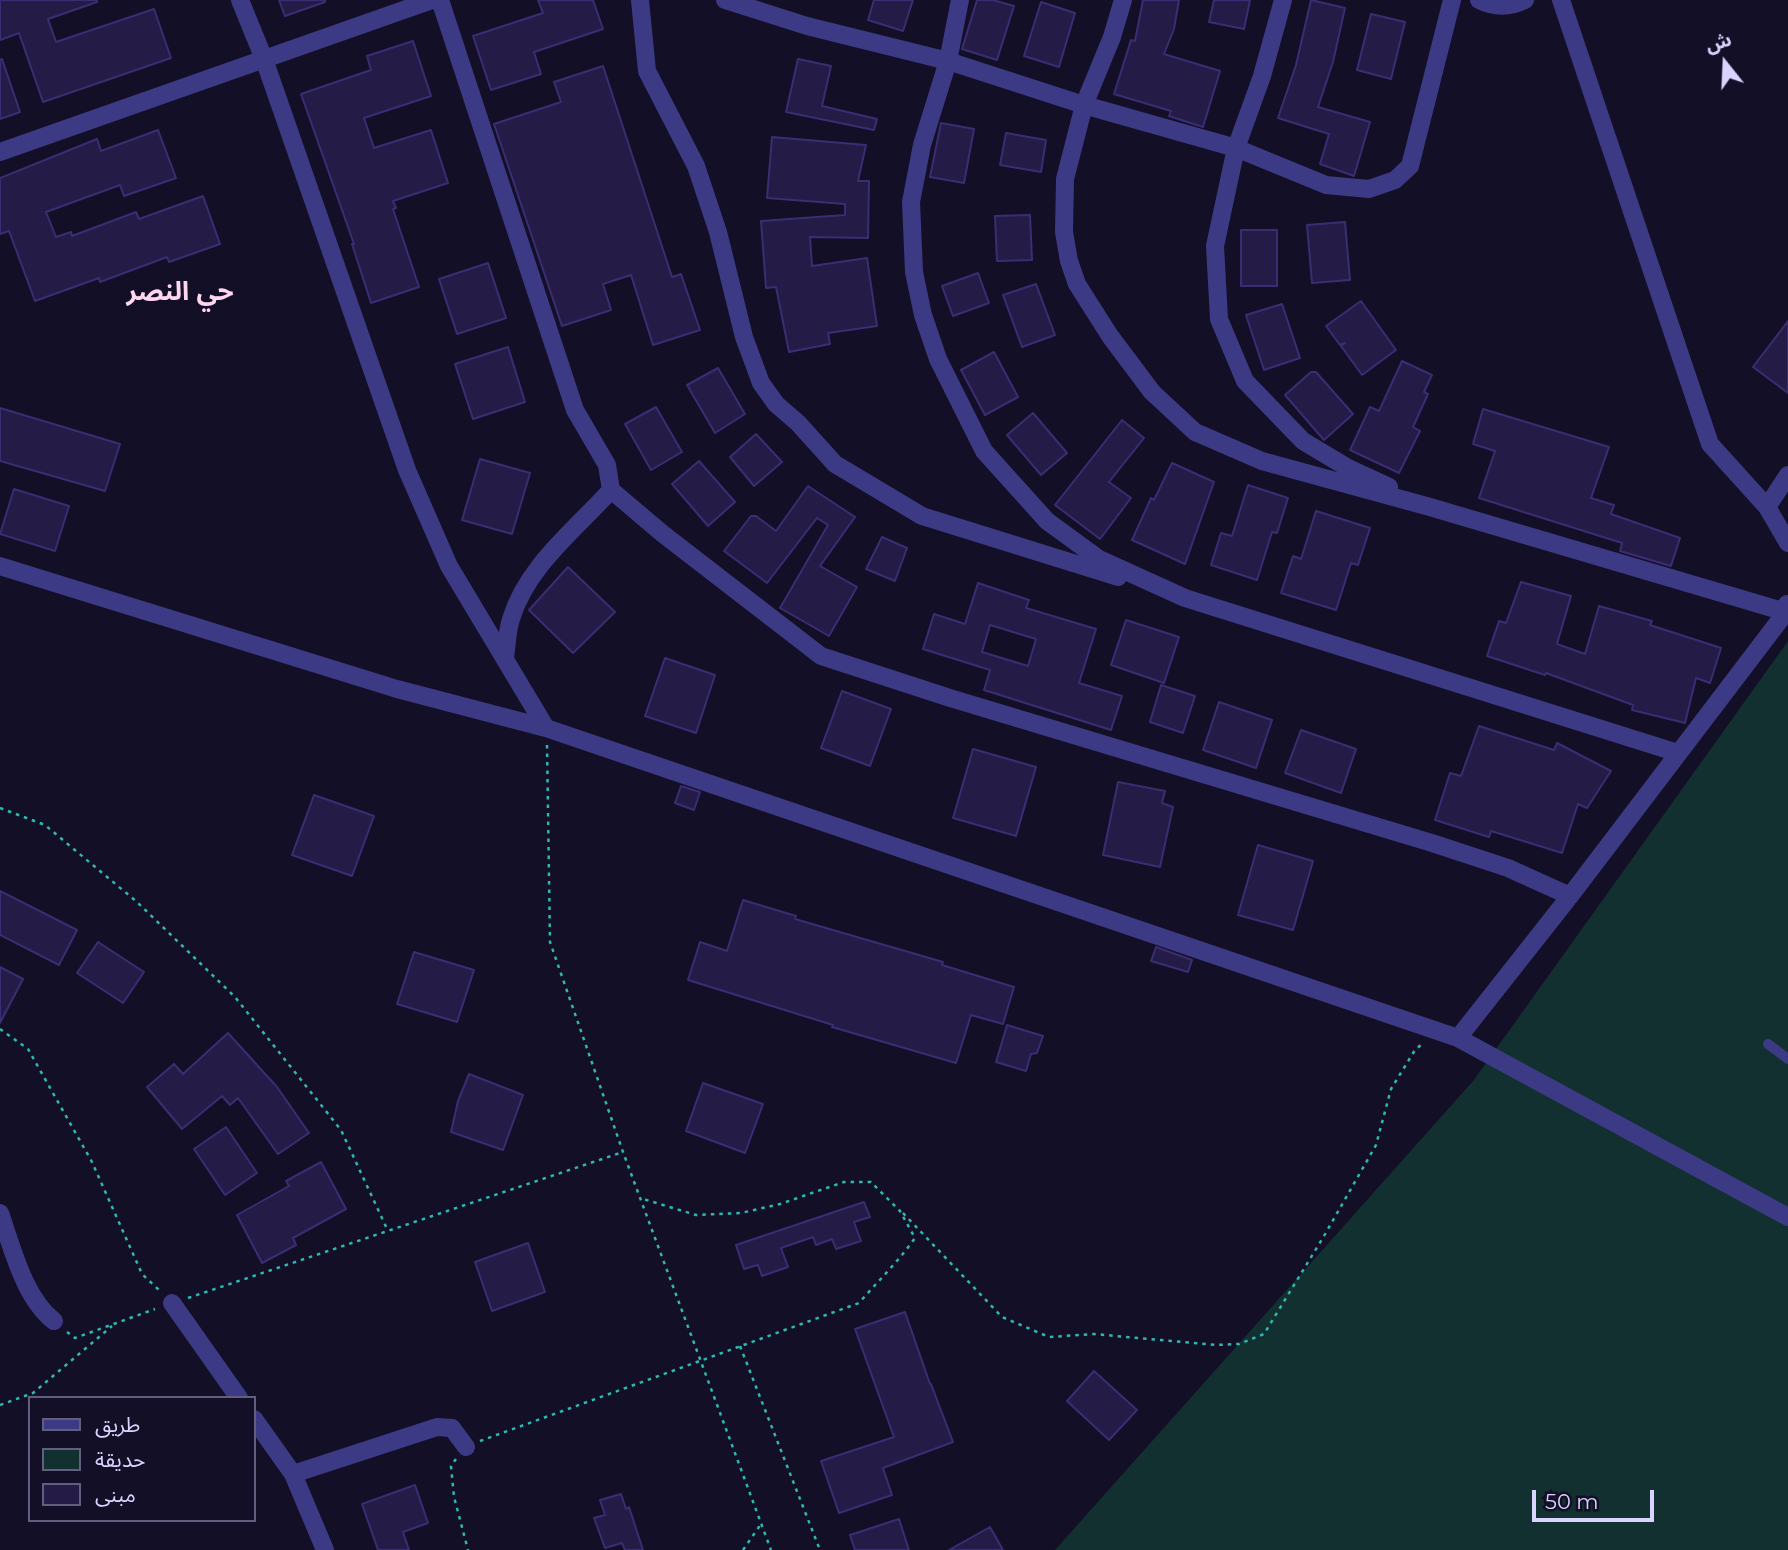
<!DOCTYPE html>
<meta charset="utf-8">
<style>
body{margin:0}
#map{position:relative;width:1788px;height:1550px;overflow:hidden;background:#130f26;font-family:Montserrat,"Noto Sans Arabic",sans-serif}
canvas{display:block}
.legend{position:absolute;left:28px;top:1396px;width:228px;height:126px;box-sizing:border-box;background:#130f26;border:2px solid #625e7d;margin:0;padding:9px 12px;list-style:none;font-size:21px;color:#d9d4ff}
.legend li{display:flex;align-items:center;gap:14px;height:35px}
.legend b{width:35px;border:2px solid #625e7d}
.north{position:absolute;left:1690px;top:28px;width:70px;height:70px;-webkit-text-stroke:5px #130f26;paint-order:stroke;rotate:342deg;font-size:19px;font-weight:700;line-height:28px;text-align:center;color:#d9d4ff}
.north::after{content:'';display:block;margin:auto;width:24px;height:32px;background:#d9d4ff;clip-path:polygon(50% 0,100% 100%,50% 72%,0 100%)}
.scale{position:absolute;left:1532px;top:1490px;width:122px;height:32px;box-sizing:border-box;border:4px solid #d9d4ff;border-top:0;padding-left:9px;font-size:21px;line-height:24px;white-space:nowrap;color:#d9d4ff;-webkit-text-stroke:5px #130f26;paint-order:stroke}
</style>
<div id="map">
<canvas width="1788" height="1550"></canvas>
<ul class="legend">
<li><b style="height:9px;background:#3d3a85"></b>طريق</li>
<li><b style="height:19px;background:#12302f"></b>حديقة</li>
<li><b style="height:19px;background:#241b47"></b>مبنى</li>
</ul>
<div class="north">ش</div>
<div class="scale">50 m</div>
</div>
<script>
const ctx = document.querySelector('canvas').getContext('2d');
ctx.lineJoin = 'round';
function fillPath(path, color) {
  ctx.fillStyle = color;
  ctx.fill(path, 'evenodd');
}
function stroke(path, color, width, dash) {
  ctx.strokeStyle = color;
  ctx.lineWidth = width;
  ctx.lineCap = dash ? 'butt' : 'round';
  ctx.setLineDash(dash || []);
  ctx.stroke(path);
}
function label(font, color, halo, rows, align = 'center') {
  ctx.font = font + ' Montserrat,"Noto Sans Arabic",sans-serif';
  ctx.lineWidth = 7;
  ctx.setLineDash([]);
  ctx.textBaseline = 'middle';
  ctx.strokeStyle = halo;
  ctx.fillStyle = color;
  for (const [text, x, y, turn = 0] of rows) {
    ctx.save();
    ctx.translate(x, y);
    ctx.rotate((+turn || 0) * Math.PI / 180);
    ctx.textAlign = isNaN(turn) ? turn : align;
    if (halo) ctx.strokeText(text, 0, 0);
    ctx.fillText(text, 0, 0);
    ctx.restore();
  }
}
const green = new Path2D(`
 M 1788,641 L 1788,1550 L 1055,1550 L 1473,1081 Z`);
const building = new Path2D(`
 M 0,0 L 97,0 L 97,2 L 48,19 L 56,42 L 154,9 L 171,58 L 43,102 L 19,33 L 0,40 Z
 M 279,0 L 325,0 L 325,2 L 285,16 Z
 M 538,0 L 593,0 L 603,29 L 534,52 L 541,74 L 491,90 L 473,36 L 543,13 Z
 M 874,0 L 913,0 L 903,31 L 868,20 Z
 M 977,0 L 993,0 L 1014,6 L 997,60 L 962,49 Z
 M 1143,0 L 1179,0 L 1174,29 L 1164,54 L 1220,71 L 1203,127 L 1169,116 L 1171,111 L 1114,94 L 1131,40 L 1135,41 Z
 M 1214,0 L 1250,0 L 1244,29 L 1209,22 Z
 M 1311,0 L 1345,8 L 1333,62 L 1318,107 L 1370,122 L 1354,176 L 1320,164 L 1329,134 L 1278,118 L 1296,65 Z
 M 1041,2 L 1075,13 L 1059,67 L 1024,56 Z
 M 1371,14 L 1405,22 L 1391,79 L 1357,70 Z
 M 413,41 L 431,96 L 364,118 L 374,148 L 431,130 L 448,183 L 393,201 L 396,208 L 393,209 L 419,287 L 371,303 L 352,244 L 354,244 L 301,94 L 371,70 L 367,56 Z
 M 2,59 L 20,112 L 0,119 L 0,60 Z
 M 798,59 L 831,66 L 822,106 L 877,119 L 874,130 L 786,112 Z
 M 603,66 L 672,277 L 681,274 L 700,330 L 653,345 L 631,275 L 603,284 L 611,310 L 562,326 L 494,124 L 561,102 L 554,82 Z
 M 941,123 L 974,129 L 964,183 L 930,177 Z
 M 158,130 L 176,178 L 124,196 L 120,185 L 46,212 L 56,237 L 71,232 L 72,236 L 136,212 L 139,219 L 203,196 L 220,244 L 169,262 L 167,257 L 100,282 L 99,278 L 35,301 L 9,231 L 0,234 L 0,178 L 97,139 L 101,151 Z
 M 1006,133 L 1046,140 L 1041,172 L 1000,165 Z
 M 772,137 L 866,145 L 858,181 L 869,181 L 868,238 L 810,237 L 812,266 L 867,258 L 877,326 L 828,333 L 830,344 L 789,352 L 776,287 L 766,288 L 761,221 L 845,215 L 845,204 L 767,198 Z
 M 1030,215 L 1032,260 L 997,261 L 995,216 Z
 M 1345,222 L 1350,280 L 1312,283 L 1307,225 Z
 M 1241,230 L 1277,230 L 1277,286 L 1241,286 Z
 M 488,263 L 506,318 L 457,334 L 439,279 Z
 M 978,273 L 989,303 L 953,316 L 942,286 Z
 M 1036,284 L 1055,335 L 1022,347 L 1003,295 Z
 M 1361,301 L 1396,350 L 1362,375 L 1341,346 L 1345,343 L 1340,345 L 1326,326 Z
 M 1282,304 L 1300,358 L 1264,370 L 1246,315 Z
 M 1788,321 L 1788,393 L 1753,367 Z
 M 508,347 L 525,402 L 473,419 L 455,364 Z
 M 994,352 L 1018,397 L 985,415 L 961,370 Z
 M 1402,361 L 1432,375 L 1424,392 L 1428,394 L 1413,427 L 1420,431 L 1399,473 L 1350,450 L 1370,407 L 1379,411 Z
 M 718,368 L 745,414 L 715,433 L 687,385 Z
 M 1311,372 L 1316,372 L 1353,414 L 1324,440 L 1285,395 Z
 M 656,407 L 682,452 L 651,470 L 625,424 Z
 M 0,408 L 120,444 L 105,491 L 0,461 Z
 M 1483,409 L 1609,447 L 1591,498 L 1614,505 L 1611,514 L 1680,538 L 1671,566 L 1620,551 L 1622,543 L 1479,498 L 1495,451 L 1473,444 Z
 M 1033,413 L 1067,453 L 1041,475 L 1007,435 Z
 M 1122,420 L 1144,438 L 1109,482 L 1131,498 L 1100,539 L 1055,505 Z
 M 756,434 L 782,462 L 754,486 L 730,457 Z
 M 480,459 L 530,473 L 512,534 L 462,520 Z
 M 699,461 L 735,502 L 708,526 L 672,484 Z
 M 1172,463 L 1214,482 L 1185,564 L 1132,540 L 1151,498 L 1154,500 Z
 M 1248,485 L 1288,498 L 1277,533 L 1272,532 L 1257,580 L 1211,565 L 1221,533 L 1232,536 Z
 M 808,486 L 855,517 L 820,566 L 857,587 L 829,636 L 780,608 L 828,525 L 817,518 L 767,583 L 724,551 L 751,516 L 756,516 L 776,531 Z
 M 14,489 L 69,506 L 55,551 L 0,534 Z
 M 1316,511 L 1370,528 L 1358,565 L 1351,563 L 1336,610 L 1281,593 L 1293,556 L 1301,559 Z
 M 882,537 L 907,548 L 895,581 L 866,569 Z
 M 568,567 L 615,612 L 573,653 L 529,610 Z
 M 1521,582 L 1571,596 L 1557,644 L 1585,654 L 1599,606 L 1652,621 L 1650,625 L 1721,648 L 1710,683 L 1696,678 L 1685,723 L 1632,710 L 1633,705 L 1546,673 L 1545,675 L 1487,656 L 1499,621 L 1506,623 Z
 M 978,583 L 1029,600 L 1026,608 L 1096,629 L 1079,683 L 1122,696 L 1111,730 L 984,690 L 990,670 L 923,649 L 934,614 L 965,624 ZM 990,625 L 1036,639 L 1028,666 L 982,652 Z
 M 1126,620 L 1179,637 L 1164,683 L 1111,665 Z
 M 665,658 L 715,675 L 696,733 L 645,716 Z
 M 1161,685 L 1195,696 L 1183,733 L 1150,722 Z
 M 842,691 L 891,709 L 870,766 L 821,748 Z
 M 1219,702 L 1272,720 L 1256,768 L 1203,750 Z
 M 1479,726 L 1554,750 L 1557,743 L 1611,771 L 1587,808 L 1578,804 L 1562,853 L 1491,831 L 1489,837 L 1435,820 L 1450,773 L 1461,776 Z
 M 1301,730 L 1356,749 L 1341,793 L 1285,773 Z
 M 973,749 L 1036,767 L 1016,836 L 953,818 Z
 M 1118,782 L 1165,791 L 1162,803 L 1173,807 L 1160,867 L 1103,855 Z
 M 681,786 L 700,792 L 694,810 L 675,803 Z
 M 314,795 L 374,816 L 352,876 L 292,855 Z
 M 1258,845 L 1313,861 L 1293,930 L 1238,915 Z
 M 0,891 L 77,930 L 59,965 L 0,935 Z
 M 743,900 L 796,916 L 795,919 L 943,962 L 942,965 L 1014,987 L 1003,1024 L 971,1015 L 956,1063 L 832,1027 L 833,1025 L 688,980 L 700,942 L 727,951 Z
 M 98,942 L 144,972 L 123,1003 L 77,973 Z
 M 1156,947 L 1192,960 L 1188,972 L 1151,961 Z
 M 414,952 L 474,970 L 457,1022 L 397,1004 Z
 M 0,967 L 23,979 L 0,1023 Z
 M 1007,1025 L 1043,1036 L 1037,1053 L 1031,1054 L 1026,1071 L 996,1062 Z
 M 228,1033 L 277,1087 L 309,1133 L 278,1154 L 238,1098 L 230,1105 L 222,1096 L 182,1129 L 147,1087 L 174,1064 L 183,1074 Z
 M 469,1074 L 523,1095 L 503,1150 L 451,1132 L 458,1101 Z
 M 703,1083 L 763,1104 L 745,1153 L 686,1131 Z
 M 226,1127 L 257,1173 L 225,1195 L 194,1149 Z
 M 321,1162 L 346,1209 L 293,1238 L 296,1245 L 262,1263 L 237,1215 L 289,1186 L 286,1181 Z
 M 864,1202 L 870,1217 L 854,1222 L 861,1241 L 836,1249 L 832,1239 L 816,1245 L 813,1237 L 781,1248 L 788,1267 L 762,1276 L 758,1265 L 744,1269 L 736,1245 Z
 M 528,1243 L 545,1292 L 492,1311 L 475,1262 Z
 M 905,1312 L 930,1384 L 931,1384 L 953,1442 L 883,1468 L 892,1495 L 839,1513 L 821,1461 L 894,1437 L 855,1329 Z
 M 1094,1371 L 1137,1410 L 1109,1440 L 1067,1401 Z
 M 415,1485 L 428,1523 L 403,1532 L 409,1550 L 378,1550 L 362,1504 Z
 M 621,1494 L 626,1509 L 629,1507 L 643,1550 L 625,1550 L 622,1543 L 605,1548 L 594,1518 L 605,1515 L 600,1500 Z
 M 899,1519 L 909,1550 L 855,1550 L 850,1535 Z
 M 990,1527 L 1003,1550 L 949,1550 Z`);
const path = new Path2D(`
 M 547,745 L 550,942 L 623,1152 L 771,1550
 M 0,808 L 45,825 L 137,902 L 235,997 L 341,1130 L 388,1231
 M 0,1029 L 28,1049 L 92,1162 L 142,1274 L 160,1291
 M 903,1213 L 1002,1317 L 1049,1337 L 1094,1334 L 1216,1345 L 1239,1344 L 1264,1334 L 1324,1236 L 1376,1145 L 1391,1089 L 1415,1050 L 1423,1043
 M 188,1298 L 623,1152
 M 67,1332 L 75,1338 L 155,1309
 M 740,1346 L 820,1550
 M 0,1405 L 33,1393 L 112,1326
 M 480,1441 L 859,1303 C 878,1281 898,1262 915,1238 L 900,1211 L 871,1182 L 844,1182 L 780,1204 L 741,1213 L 696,1215 L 640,1198
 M 456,1459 L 451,1466 L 454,1497 L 468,1550
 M 743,1550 L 761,1524`);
const lane = new Path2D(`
 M 1768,1044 L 1788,1059`);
const street = new Path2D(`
 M 240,0 L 264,59 L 407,470 L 449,566 L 546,728
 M 440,0 L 575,410 L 607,465 L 611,490 L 663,534 L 821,656 L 950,698 L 1432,843 L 1508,868 L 1570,896
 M 640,0 L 647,71 L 696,166 L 718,232 L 744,337 L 761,383 L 776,404 L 798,423 L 835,464 L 922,516 L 1118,577
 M 725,0 L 807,26 L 948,61 L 1084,105 L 1236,148 L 1326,185 L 1369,189 L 1395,180 L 1410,166 L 1452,0
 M 960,0 L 948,61 L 922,145 L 911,202 L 914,272 L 923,315 L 938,359 L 984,451 L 1047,521 L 1099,559 L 1185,598 L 1678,753
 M 1123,0 L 1112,37 L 1084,105 L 1065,179 L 1064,232 L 1069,261 L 1077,284 L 1110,336 L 1152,392 L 1195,432 L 1262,461 L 1430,507 L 1786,612
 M 1283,0 L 1262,76 L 1236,148 L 1215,246 L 1219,319 L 1245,381 L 1303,441 L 1348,468 L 1389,487
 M 1479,0 C 1495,8 1509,8 1525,0
 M 1561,0 L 1710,444 L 1767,507 L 1788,543
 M 0,152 L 432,0
 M 1767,507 L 1788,475
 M 0,566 L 397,689 L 546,728 L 1458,1038 L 1788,1217
 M 505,657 C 507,645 507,631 511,619 C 527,566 575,530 611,490
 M 1458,1038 L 1570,896 L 1786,612 L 1787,604
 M 0,1213 C 12,1247 24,1298 54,1321
 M 172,1303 L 239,1398
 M 254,1419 L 293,1474 L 325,1550
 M 293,1474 L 437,1427 L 452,1428 L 466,1447`);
const neighbourhoodNames = [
 ["حي النصر",180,292]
];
fillPath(green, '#12302f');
fillPath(building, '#241b47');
stroke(building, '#3b2d73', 2);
stroke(path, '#2fb8b0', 2.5, [3.5, 5]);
stroke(lane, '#3d3a85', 10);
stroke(street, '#3d3a85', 18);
label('bold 26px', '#ffd6f0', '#130f26', neighbourhoodNames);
</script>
